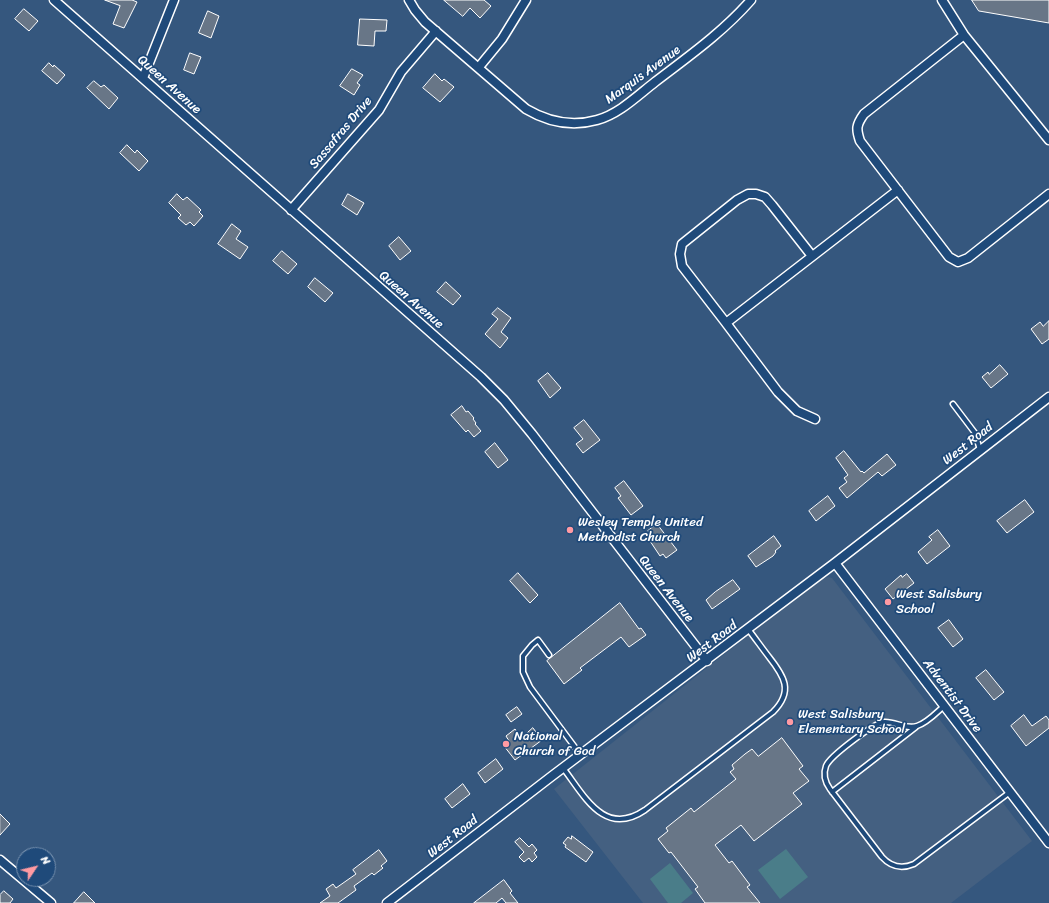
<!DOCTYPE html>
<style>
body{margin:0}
#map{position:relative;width:1049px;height:903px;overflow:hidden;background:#35577e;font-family:Sriracha,sans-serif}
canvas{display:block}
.north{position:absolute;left:16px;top:847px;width:40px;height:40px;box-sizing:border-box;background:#1f4a7a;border:1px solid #7992af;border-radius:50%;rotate:55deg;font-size:11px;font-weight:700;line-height:16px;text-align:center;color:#fff}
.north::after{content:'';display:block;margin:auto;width:14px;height:18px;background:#ff9aa2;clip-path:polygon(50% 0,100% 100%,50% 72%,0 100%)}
</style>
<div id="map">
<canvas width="1049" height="903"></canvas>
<div class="north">N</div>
</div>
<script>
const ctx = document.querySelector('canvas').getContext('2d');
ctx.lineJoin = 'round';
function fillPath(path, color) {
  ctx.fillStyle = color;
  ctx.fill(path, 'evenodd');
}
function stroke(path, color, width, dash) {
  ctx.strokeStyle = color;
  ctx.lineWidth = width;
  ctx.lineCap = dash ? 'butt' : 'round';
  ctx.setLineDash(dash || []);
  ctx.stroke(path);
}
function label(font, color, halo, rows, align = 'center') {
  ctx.font = font + ' Sriracha,sans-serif';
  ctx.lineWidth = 3.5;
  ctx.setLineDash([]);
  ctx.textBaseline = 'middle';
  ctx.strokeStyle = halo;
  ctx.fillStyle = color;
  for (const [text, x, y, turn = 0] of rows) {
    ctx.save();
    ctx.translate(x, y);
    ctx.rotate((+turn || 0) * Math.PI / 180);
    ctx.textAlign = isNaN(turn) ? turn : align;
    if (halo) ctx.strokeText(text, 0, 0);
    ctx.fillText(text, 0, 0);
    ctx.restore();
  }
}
const built = new Path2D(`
 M 828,577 L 832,578 L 1032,841 L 951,903 L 643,903 L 554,789 L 723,655 L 822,579 Z`);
const green = new Path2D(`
 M 786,849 L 808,877 L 780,899 L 758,870 Z
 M 670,863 L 693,893 L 681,903 L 668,903 L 650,879 Z`);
const building = new Path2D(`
 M 105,0 L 132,0 L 137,2 L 124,28 L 113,24 L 120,6 Z
 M 444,0 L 484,0 L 491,6 L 480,18 L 470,8 L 463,16 Z
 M 972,0 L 1049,0 L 1049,23 L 979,11 Z
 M 24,9 L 38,21 L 29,31 L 15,19 Z
 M 208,11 L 219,16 L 211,38 L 199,33 Z
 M 360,19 L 387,20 L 386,31 L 375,31 L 374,46 L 358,45 Z
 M 190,53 L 201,57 L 194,74 L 184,70 Z
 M 49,63 L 53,67 L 54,65 L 65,75 L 57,84 L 42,71 Z
 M 352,69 L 363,75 L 357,83 L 360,85 L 354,95 L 340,86 Z
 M 435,74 L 442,81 L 444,79 L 454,87 L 440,102 L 423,88 Z
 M 94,81 L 101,87 L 104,85 L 118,98 L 109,109 L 87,88 Z
 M 127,145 L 135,153 L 137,150 L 148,161 L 139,171 L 120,153 Z
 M 177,194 L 183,200 L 187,197 L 201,210 L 199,212 L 203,216 L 194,226 L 190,222 L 186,225 L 178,218 L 181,215 L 169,203 Z
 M 348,194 L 364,203 L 357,215 L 342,205 Z
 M 232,224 L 241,231 L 236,239 L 248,247 L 240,259 L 218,244 Z
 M 399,237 L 411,251 L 400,260 L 389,246 Z
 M 282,251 L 297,264 L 288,274 L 273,261 Z
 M 315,278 L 333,293 L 325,302 L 308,287 Z
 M 446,282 L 461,296 L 453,305 L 437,292 Z
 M 498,308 L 511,318 L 501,332 L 508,338 L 500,348 L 485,334 L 498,319 L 492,314 Z
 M 1049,321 L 1049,339 L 1042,344 L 1031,329 L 1040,322 L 1043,326 Z
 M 1000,365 L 1008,374 L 991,388 L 982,377 L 988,372 L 989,374 Z
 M 548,373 L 561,388 L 550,398 L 538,381 Z
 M 462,406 L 466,412 L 468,411 L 474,418 L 473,419 L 476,423 L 475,424 L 481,431 L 474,437 L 468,430 L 466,432 L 451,415 Z
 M 584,420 L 600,440 L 583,453 L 576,444 L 583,439 L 574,428 Z
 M 495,443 L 508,460 L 498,468 L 485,452 Z
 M 844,451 L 861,472 L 862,471 L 864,473 L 887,454 L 896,465 L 882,476 L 878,472 L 847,498 L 839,488 L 847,482 L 844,478 L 848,475 L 836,458 Z
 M 624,481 L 643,506 L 631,515 L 618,498 L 621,496 L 615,488 Z
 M 828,496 L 835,506 L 816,521 L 809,511 Z
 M 1025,500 L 1034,512 L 1007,533 L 997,521 Z
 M 657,524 L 677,550 L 666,558 L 663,554 L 660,556 L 650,541 L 654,538 L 648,531 Z
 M 938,530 L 950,546 L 927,564 L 918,552 L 932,540 L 929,537 Z
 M 774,536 L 781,546 L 775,551 L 776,552 L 773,556 L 756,567 L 748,556 Z
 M 518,573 L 538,595 L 530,603 L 510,581 Z
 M 907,574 L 914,583 L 893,599 L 885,589 L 901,575 L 902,577 Z
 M 733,580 L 740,589 L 712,609 L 706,600 L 715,592 Z
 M 620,603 L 639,629 L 641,628 L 646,635 L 629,647 L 621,637 L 580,668 L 582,670 L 564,684 L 547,661 Z
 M 949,620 L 963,639 L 953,647 L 938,628 Z
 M 986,670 L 1004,692 L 994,700 L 976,678 Z
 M 517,707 L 522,714 L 511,722 L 506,715 Z
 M 1024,715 L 1032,726 L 1046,716 L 1049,720 L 1049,728 L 1026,746 L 1011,726 Z
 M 533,728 L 542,740 L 515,760 L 504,746 L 509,741 L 506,736 L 515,729 L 521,738 Z
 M 782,738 L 803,766 L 799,769 L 809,781 L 793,793 L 802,804 L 754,841 L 741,825 L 715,845 L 729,863 L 732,861 L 750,885 L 747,887 L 760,903 L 705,903 L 695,889 L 698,887 L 671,852 L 669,853 L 658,839 L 668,831 L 666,828 L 691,808 L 694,812 L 736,779 L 730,772 L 734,769 L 732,765 L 745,754 L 752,749 L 758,756 Z
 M 496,759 L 503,769 L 485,783 L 478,773 Z
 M 463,784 L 470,794 L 452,808 L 445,799 Z
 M 0,814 L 10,824 L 0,835 Z
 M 572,836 L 593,852 L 586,862 L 565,847 L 566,845 L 563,843 L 568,837 L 571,839 Z
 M 520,838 L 529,847 L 532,844 L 537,850 L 534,853 L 537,857 L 532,862 L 529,858 L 524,862 L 519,857 L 524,852 L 515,842 Z
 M 379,850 L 387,861 L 381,866 L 383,868 L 374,875 L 372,873 L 354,886 L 356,890 L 338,903 L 320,903 L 330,896 L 326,889 L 333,884 L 336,888 L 356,874 L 353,870 Z
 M 504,880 L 512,891 L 510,893 L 518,903 L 506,903 L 502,898 L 496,903 L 474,903 Z
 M 4,891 L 13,899 L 10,903 L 0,903 L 0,895 Z
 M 84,892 L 95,903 L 74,903 Z`);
const service = new Path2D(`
 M 953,404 L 975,433 L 980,450
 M 549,655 L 538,640 L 532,645 L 523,656 L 523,672 L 530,687 L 580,754
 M 944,706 C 936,713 927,723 917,726 C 906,730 895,721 884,722 C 874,723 830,756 826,766 C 823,774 825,782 830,789 L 882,857 C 891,867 902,869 914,864 L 1010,792
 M 563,768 C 584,795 604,838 645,810 L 773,712 C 794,691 784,676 769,657 C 762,648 755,638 748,629
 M 832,792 L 916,727`);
const minor = new Path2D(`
 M 54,0 L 481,377 L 504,400 L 532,434 L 707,661
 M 409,0 L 415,10 L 425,22 L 526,109 C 548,122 572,127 597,120 C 619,114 637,96 655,82 C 689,56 723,32 751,0
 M 942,0 L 964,35 L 1049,140
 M 964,35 L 864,114 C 856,125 856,129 860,141 L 949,257 L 958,262 L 968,258 L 1049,194
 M 479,67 L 502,39 L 526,0
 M 143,78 L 174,0
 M 291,210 L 379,110 L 401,72 L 436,31
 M 726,323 L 682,266 L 680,254 L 682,244 L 737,200 L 748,194 L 756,194 L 765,197 L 772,205 L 812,256
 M 815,419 L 797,411 L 778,392 L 726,323 L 898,190
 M 835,563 L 1049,843
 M 0,860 L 51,903
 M 387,903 L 552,776 L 835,563 L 1049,397`);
const markers = [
 [570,530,4,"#ff9aa2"],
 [888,602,4,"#ff9aa2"],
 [790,722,4,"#ff9aa2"],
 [506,744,4,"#ff9aa2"]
];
const streetNames = [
 ["Marquis Avenue",643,75,-36],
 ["Queen Avenue",169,85,42],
 ["Sassafras Drive",341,133,-50],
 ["Queen Avenue",411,300,41],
 ["West Road",968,444,-38],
 ["Queen Avenue",666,589,52],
 ["West Road",712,642,-37],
 ["Adventist Drive",952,696,53],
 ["West Road",453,837,-38]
];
const poiNames = [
 ["Wesley Temple United",578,523],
 ["Methodist Church",578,538],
 ["West Salisbury",896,595],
 ["School",896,610],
 ["West Salisbury",798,715],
 ["Elementary School",798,730],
 ["National",514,737],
 ["Church of God",514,752]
];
fillPath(built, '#446081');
fillPath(green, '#4a7d89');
fillPath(building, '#687687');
stroke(building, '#fff', 1);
stroke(service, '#fff', 7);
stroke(minor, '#fff', 11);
stroke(service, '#1f4a7a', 4);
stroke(minor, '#1f4a7a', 8);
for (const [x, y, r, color] of markers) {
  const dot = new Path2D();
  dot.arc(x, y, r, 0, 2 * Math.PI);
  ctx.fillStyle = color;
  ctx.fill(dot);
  stroke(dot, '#1f4a7a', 1.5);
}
label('13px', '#fff', '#1f4a7a', streetNames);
label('13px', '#fff', '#1f4a7a', poiNames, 'left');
</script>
